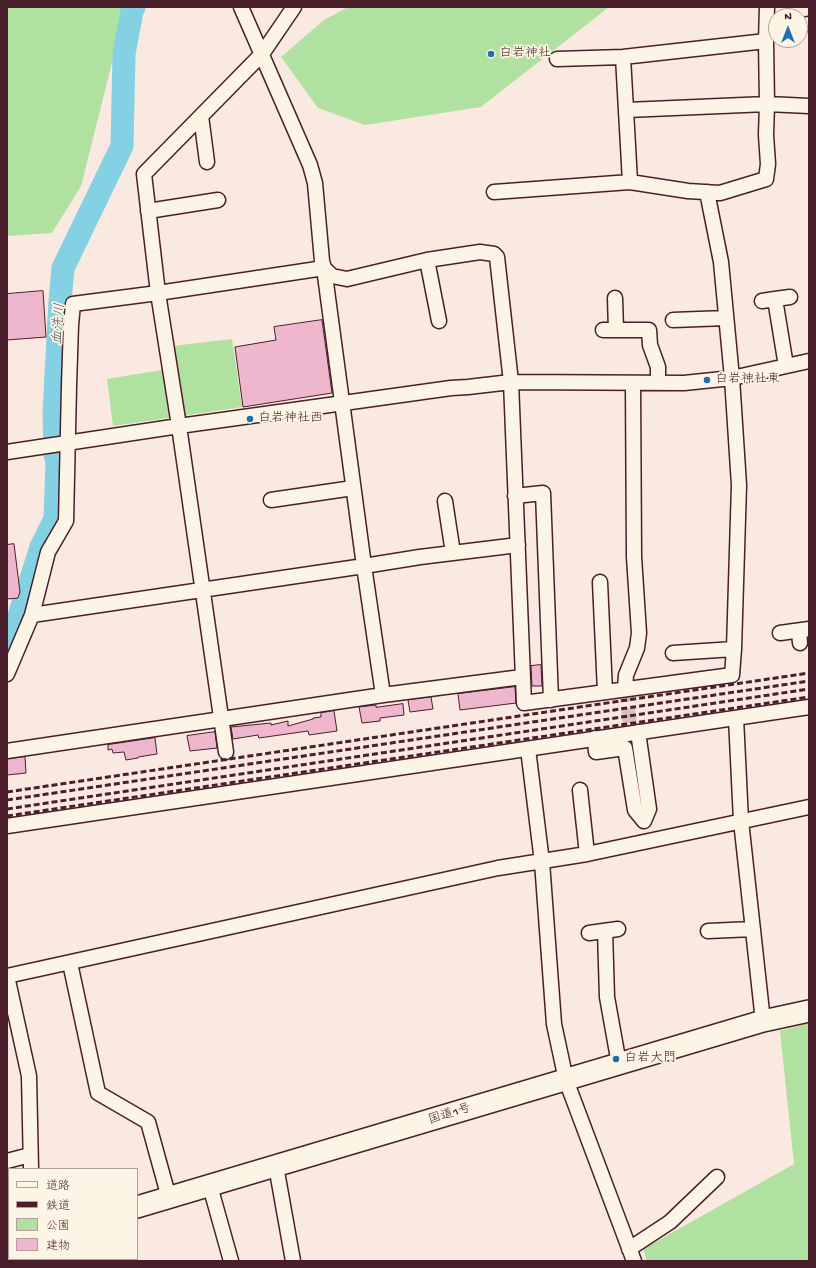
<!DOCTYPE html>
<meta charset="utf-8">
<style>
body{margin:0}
#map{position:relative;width:816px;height:1268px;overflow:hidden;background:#f9e9e0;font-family:"Gochi Hand","Klee One",sans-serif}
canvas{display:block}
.frame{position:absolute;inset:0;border:8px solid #4a1f2b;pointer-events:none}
.legend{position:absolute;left:8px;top:1168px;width:130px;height:92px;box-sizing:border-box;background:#fcf5e5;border:1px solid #b59f9b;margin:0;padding:5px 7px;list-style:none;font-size:12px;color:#4a1f2b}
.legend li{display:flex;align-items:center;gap:8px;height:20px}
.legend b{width:20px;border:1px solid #b59f9b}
.north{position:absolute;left:768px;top:8px;width:40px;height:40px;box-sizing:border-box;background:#fcf5e5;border:1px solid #b59f9b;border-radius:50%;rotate:0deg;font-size:11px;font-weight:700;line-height:16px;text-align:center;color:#4a1f2b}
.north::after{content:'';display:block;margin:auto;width:14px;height:18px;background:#1f6fb2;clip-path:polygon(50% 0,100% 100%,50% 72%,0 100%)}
</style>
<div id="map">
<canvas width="816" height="1268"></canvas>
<div class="frame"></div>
<ul class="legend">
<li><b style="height:5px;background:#fcf5e5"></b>道路</li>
<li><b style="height:5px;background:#4a1f2b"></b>鉄道</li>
<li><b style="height:11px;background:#b1e1a0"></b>公園</li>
<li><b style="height:11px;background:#efb7cd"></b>建物</li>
</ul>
<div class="north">N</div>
</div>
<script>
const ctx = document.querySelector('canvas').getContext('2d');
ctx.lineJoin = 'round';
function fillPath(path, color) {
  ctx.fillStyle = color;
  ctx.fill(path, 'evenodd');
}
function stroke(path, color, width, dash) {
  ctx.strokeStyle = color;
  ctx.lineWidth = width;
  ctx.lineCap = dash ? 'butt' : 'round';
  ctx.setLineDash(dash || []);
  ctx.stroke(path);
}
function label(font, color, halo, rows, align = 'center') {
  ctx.font = font + ' "Gochi Hand","Klee One",sans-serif';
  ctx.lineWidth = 3.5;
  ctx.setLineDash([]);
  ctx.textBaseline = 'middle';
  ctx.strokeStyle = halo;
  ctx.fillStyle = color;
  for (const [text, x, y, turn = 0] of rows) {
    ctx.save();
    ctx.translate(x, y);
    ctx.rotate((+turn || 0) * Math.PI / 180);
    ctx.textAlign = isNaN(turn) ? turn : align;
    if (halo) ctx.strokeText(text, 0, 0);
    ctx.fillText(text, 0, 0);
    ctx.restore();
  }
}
const green = new Path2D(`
 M 7,7 L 126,7 L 81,186 L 52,233 L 7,236 Z
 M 348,7 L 609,7 L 481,107 L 365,125 L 318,108 L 281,57 L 324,20 Z
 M 232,339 L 242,407 L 181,416 L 172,346 Z
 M 168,369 L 175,417 L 113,426 L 107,379 Z
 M 809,1023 L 809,1261 L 647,1261 L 643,1249 L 794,1164 L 780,1031 Z`);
const river = new Path2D(`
 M 7,646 L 19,616 L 41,547 L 55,519 L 57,463 L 55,454 L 54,412 L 60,301 L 63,268 L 122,146 L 124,54 L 132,11 L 134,7`);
const building = new Path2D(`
 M 43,291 L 46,337 L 7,340 L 7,294 Z
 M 322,320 L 332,393 L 243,407 L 235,347 L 276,340 L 274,327 Z
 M 14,544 L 20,592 L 18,598 L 7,599 L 7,545 Z
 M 541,665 L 542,686 L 532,686 L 531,666 Z
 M 515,687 L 516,703 L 460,710 L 458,694 Z
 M 431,697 L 433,709 L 410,712 L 408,700 Z
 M 403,704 L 404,715 L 380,718 L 380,721 L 362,723 L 359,707 L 376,705 L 376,707 Z
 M 334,711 L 337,731 L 309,735 L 308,731 L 259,738 L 258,735 L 233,739 L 231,727 L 271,723 L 271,725 L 288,721 L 288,726 L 313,719 L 313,718 L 321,717 L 321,713 Z
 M 215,732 L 217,748 L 190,751 L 187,736 Z
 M 155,738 L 157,754 L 138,757 L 138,758 L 126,760 L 124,752 L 113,753 L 112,749 L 108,750 L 108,745 Z
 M 25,757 L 26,773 L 7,775 L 7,759 Z`);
const minorTunnel = new Path2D(`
 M 625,688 L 632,737`);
const minor = new Path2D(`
 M 241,7 L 310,165 L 315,183 L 322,261 L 324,268 L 332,276 L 347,279 L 427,260 L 480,252 L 494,254 L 497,257 L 511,382 L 524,703 L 732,675 L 734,649 L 739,485 L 732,378 L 721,262 L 707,192
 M 808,24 L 809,24
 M 766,41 L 767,7
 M 623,57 L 630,182
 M 627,110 L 767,104 L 809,106
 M 201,116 L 207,162
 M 494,192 L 630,182 L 688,191 L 720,193 L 766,179 L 768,164 L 766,135 L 767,104 L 766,41 L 623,57 L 557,59
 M 148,211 L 218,200
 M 427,260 L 439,321
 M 615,298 L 616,330
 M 775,299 L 790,297
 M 762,301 L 775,299 L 786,366
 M 673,320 L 726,318
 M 603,330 L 649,330 L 650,345 L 658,367 L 658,383
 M 7,452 L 179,426 L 451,388 L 468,387 L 511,382 L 684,383 L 732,378 L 809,361
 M 515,496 L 543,493 L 551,700
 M 271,500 L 353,488
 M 445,501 L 453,553
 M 600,582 L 605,692
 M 32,615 L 364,566 L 420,557 L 518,545
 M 799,631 L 800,643
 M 780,633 L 809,629
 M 673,653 L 734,649
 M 7,674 L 32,615 L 48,552 L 66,521 L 69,386 L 71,325 L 73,304 L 158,293 L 324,268 L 364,566 L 383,695
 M 625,688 L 626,675 L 637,648 L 639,633 L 634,557 L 633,383
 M 736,718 L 741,821 L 763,1021
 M 595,738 L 596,752 L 625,748 L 635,810 L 644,821 L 649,809 L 638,732
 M 528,749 L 542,862 L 554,1024 L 566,1080 L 634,1261
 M 7,751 L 383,695 L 522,677
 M 226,752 L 179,426 L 158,293 L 144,174 L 262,54 L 294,7
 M 580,790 L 587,854
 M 7,826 L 809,707
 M 605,931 L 607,997 L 619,1064
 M 708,931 L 753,929
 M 589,933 L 618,929
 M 70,963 L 98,1093 L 148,1122 L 169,1198
 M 7,976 L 498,868 L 587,854 L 809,807
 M 7,976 L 29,1076 L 31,1169
 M 7,1161 L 30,1155
 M 276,1166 L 293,1261
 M 210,1186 L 231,1261
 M 629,1249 L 670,1222 L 717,1177`);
const highway = new Path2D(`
 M 137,1207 L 763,1021 L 809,1011
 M 7,1246 L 9,1246`);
const rail = new Path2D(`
 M 7,792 L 809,673
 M 7,800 L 809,681
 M 7,809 L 809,689
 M 7,816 L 809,697`);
const markers = [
 [491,54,4,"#1f6fb2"],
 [707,380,4,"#1f6fb2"],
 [250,419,4,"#1f6fb2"],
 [616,1059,4,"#1f6fb2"]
];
const poiNames = [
 ["白岩神社",499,54],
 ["白岩神社東",715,380],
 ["白岩神社西",258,419],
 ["白岩大門",624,1059]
];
const streetNames = [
 ["国道1号",450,1115,-17]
];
const waterNames = [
 ["血洗川",60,324,-86]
];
fillPath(green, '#b1e1a0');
stroke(river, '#84d1e3', 23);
fillPath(building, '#efb7cd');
stroke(building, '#4a1f2b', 1);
stroke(minorTunnel, '#d6c1bc', 14, [14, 7]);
stroke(minor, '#4a1f2b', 17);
stroke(highway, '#4a1f2b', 24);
stroke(minor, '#fcf5e5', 14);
stroke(highway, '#fcf5e5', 21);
stroke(rail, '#4a1f2b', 3, [6, 3]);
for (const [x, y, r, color] of markers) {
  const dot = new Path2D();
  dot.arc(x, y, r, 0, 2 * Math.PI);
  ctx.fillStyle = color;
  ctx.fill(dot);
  stroke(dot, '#fcf5e5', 1.5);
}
label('13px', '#4a1f2b', '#fcf5e5', poiNames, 'left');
label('13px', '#4a1f2b', '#fcf5e5', streetNames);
label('italic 14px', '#5b5462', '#fcf5e5', waterNames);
</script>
